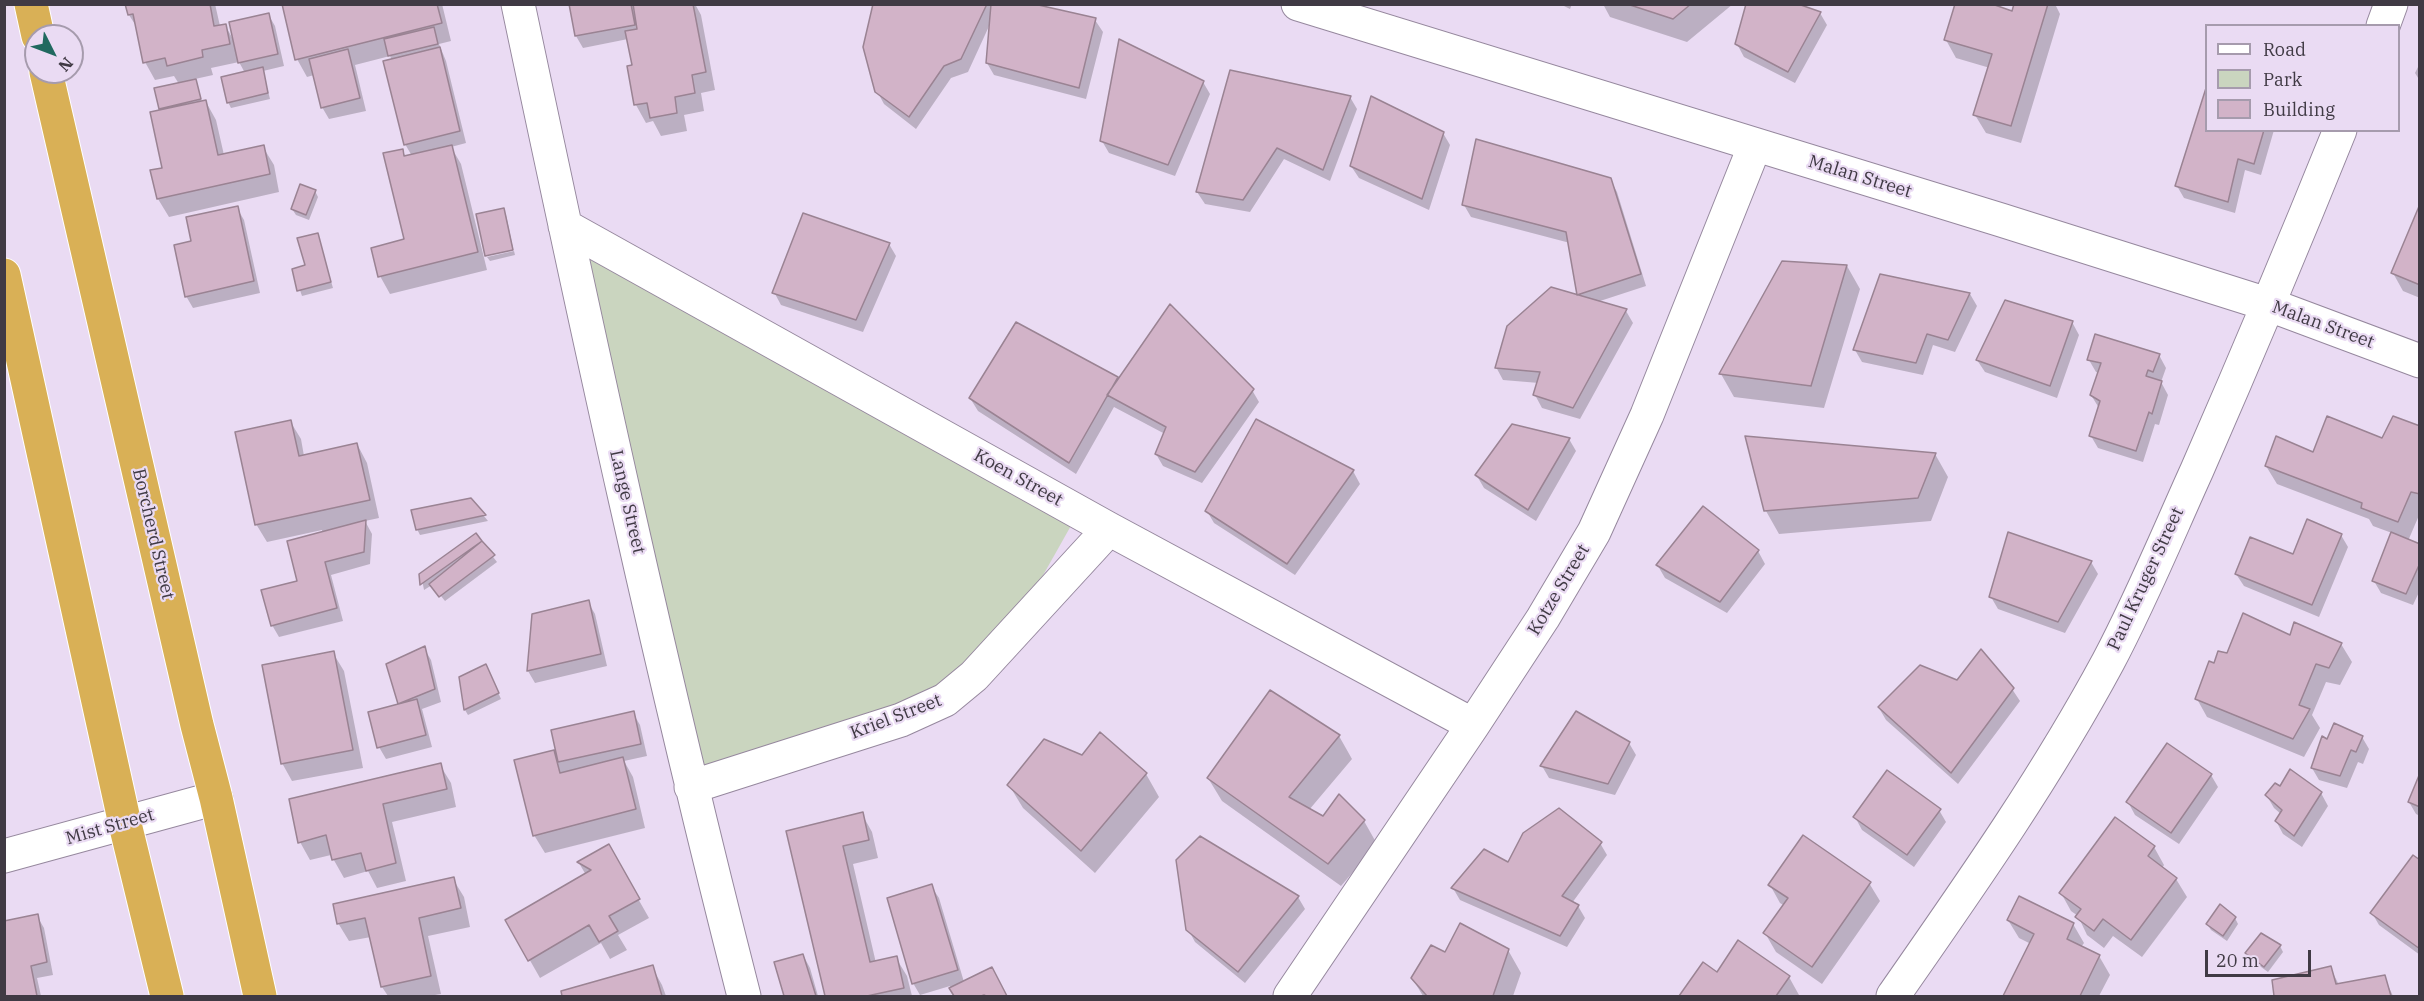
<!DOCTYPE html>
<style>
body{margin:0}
#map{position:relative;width:2424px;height:1001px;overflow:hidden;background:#eadbf3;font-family:"IBM Plex Serif",serif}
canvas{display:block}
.frame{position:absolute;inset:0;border:6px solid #403a44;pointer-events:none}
.legend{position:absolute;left:2205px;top:24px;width:195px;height:108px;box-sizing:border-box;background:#eadbf3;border:2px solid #a69bad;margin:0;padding:8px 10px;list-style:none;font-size:18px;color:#403a44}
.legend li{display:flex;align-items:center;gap:12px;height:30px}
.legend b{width:30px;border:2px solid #a69bad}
.north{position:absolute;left:24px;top:24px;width:60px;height:60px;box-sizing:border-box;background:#eadbf3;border:2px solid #a69bad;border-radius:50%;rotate:132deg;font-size:16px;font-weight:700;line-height:24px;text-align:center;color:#403a44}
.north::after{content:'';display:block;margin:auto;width:21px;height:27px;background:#20695f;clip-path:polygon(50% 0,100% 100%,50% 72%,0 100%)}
.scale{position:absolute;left:2205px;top:950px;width:106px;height:27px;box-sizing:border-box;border:3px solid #403a44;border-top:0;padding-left:8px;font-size:18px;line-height:21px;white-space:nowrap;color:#403a44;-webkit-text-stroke:4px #eadbf3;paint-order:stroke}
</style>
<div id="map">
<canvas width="2424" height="1001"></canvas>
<div class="frame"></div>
<ul class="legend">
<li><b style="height:8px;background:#fff"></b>Road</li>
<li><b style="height:16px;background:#cad5bf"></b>Park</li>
<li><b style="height:16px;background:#d2b3c8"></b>Building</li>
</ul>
<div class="north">N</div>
<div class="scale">20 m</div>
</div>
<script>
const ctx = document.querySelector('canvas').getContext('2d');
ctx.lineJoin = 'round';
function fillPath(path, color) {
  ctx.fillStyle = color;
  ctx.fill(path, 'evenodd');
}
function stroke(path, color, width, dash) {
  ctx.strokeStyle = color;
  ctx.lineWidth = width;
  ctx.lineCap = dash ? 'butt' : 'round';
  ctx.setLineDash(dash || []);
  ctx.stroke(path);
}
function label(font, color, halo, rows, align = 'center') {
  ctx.font = font + ' "IBM Plex Serif",serif';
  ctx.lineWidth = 4.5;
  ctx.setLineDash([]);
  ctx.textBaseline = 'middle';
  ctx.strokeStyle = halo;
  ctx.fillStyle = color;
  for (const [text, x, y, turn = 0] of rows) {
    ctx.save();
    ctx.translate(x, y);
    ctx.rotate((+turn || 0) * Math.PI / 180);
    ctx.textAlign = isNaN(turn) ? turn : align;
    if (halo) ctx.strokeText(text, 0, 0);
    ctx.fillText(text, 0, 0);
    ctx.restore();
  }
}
const green = new Path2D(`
 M 573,236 L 1081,508 L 989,671 L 701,774 Z`);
const shadow = new Path2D(`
 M 127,4 L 215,4 L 220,26 L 225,25 L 234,41 L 268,14 L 275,26 L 284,66 L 263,71 L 270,99 L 231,108 L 228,102 L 245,73 L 239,62 L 211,68 L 213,75 L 195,79 L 202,102 L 206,102 L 216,120 L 224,155 L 263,147 L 274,165 L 279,192 L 169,217 L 158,199 L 164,169 L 162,111 L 160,108 L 179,84 L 174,76 L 155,80 L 145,62 L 138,29 L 129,15 Z
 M 283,4 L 442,4 L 451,41 L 439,44 L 446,61 L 466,143 L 451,147 L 461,164 L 487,270 L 390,294 L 380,276 L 406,240 L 402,150 L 406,157 L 412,156 L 405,144 L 392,60 L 390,56 L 355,65 L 366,111 L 329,119 L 322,107 L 314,75 L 307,77 L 297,59 Z
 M 571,4 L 695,4 L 701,15 L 715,90 L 701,93 L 704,111 L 684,115 L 687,131 L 661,136 L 653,121 L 646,123 L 636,105 L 633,67 L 628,39 L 583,48 L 576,36 Z
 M 875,4 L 1027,4 L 1095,20 L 1103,32 L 1086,99 L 994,75 L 987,63 L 990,24 L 968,72 L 951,78 L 916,129 L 884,104 L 877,91 Z
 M 1560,4 L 1572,4 L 1570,9 Z
 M 1603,4 L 1733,4 L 1687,42 L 1610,17 Z
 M 1957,4 L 1998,4 L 1997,8 L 2014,12 L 2016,4 L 2055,4 L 2060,14 L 2021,143 L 1986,133 L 1975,115 L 1990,68 L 1956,58 L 1946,40 Z
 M 1820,13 L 1827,25 L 1795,83 L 1744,57 L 1737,44 Z
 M 2420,63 L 2420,81 L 2415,73 Z
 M 1203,82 L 1210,94 L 1175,176 L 1109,153 L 1102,141 Z
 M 2206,93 L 2206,130 L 2274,130 L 2261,175 L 2245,170 L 2235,213 L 2184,198 L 2177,186 Z
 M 1350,97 L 1357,109 L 1330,181 L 1284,159 L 1250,212 L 1205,204 L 1197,192 Z
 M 1443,133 L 1450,145 L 1429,210 L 1359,178 L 1351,166 Z
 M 1610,179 L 1617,192 L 1646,286 L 1597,302 L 1626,311 L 1633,323 L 1580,419 L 1542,408 L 1535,395 L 1539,383 L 1503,380 L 1496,367 L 1579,297 L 1570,243 L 1471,217 L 1464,205 Z
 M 315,191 L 318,197 L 309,220 L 296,215 L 292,209 Z
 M 237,208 L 244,220 L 260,293 L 193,308 L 186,296 L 193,242 Z
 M 2420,208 L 2420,298 L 2403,291 L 2393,273 Z
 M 503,209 L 506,215 L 513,248 L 486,254 L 484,250 Z
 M 317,234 L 333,288 L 302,296 L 293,270 L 306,266 Z
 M 889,244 L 896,256 L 863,332 L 781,305 L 774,292 Z
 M 514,251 L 515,255 L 490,261 L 487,257 Z
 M 1847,266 L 1860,289 L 1824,408 L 1734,397 L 1721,374 Z
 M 1881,275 L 1970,294 L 1977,306 L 1955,352 L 1933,345 L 1923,375 L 1862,362 L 1855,350 Z
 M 2072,322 L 2079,335 L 2057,398 L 1985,372 L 1977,360 Z
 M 2159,355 L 2166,368 L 2161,382 L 2168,395 L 2159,425 L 2155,424 L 2143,462 L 2098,448 L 2091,436 L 2099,408 L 2091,395 L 2099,373 L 2096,372 L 2089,360 Z
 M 1117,378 L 1119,381 L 1252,390 L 1259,402 L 1202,483 L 1163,466 L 1156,454 L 1165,434 L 1114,407 L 1076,474 L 978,411 L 970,398 Z
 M 290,421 L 301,439 L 304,456 L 357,444 L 367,463 L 379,518 L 365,521 L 372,534 L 370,564 L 331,575 L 343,621 L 279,637 L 272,625 L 299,582 L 322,533 L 322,530 L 267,542 L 256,524 Z
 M 1257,421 L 1353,471 L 1360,484 L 1295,575 L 1214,523 L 1207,511 Z
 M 2420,428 L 2420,513 L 2408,541 L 2420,546 L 2420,590 L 2413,605 L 2381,593 L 2374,581 L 2392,533 L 2373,526 L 2369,519 L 2277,484 L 2266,466 L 2382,440 Z
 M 1747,438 L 1935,454 L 1948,477 L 1931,521 L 1779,534 L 1766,511 Z
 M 1569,439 L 1576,451 L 1536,521 L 1484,488 L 1477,476 Z
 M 471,500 L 488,521 L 420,535 L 417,529 Z
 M 476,535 L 497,562 L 445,601 L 432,585 L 424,590 L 421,574 Z
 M 2341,535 L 2348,547 L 2319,617 L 2244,586 L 2236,574 L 2293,556 Z
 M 1758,551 L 1765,564 L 1727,613 L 1665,578 L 1658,566 Z
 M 2091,562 L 2098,574 L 2065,633 L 1998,609 L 1991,597 Z
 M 588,602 L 595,614 L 607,666 L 535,683 L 528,671 L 534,616 Z
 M 2341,644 L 2352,662 L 2340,685 L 2326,682 L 2312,715 L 2320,728 L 2304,757 L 2207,717 L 2197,699 L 2215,665 L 2228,655 Z
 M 424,648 L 431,660 L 441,702 L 422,709 L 432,747 L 386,759 L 379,747 L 400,705 L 388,665 Z
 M 333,653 L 344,671 L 363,768 L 292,781 L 282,763 Z
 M 489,672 L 501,699 L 468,715 L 465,710 L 461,678 Z
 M 1958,682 L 2012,689 L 2020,701 L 1958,784 L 1886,720 L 1879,708 Z
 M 633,713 L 640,725 L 647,756 L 624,761 L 633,777 L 645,828 L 545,853 L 534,835 L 554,752 L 558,760 Z
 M 1339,736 L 1352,759 L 1309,810 L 1323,818 L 1364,821 L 1377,844 L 1341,886 L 1222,801 L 1208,778 Z
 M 2362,737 L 2369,749 L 2363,764 L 2358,762 L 2347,788 L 2319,780 L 2312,768 L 2328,741 Z
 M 1629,743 L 1636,755 L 1615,795 L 1549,778 L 1542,766 Z
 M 1082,757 L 1146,774 L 1159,797 L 1095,873 L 1023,808 L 1009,785 Z
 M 440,765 L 451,783 L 456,807 L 392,822 L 406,881 L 377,888 L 368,871 L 344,878 L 331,855 L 310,860 L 300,842 Z
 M 2211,775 L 2218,787 L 2179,844 L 2135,815 L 2128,802 Z
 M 2420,777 L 2420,816 L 2416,814 L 2409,802 Z
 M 2280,788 L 2321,793 L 2328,806 L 2302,847 L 2283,834 L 2276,821 L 2281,814 L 2274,808 L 2267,796 Z
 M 1939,810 L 1946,822 L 1914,867 L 1862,830 L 1855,817 Z
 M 862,814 L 872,832 L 878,858 L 853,864 L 876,963 L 896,958 L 907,976 L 912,996 L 827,996 L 788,832 Z
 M 1600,843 L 1607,855 L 1572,903 L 1578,906 L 1585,918 L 1567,947 L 1460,900 L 1453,888 L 1509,864 Z
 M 608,846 L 649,918 L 618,935 L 627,950 L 610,959 L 601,943 L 540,978 L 507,920 L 586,875 L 579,863 Z
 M 2154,847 L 2164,865 L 2162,868 L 2176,879 L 2187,897 L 2142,957 L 2113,936 L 2104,948 L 2087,935 L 2078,916 L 2071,911 L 2061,893 Z
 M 2420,862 L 2420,955 L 2379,925 L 2372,913 Z
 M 453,879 L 464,897 L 470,927 L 428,936 L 441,994 L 429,996 L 388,996 L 382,987 L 371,937 L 349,941 L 338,923 Z
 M 1869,883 L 1880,901 L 1822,984 L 1776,952 L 1765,933 L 1785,906 L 1780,903 L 1770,885 Z
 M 931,886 L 939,898 L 964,982 L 991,969 L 1006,996 L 956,996 L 950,986 L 920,995 L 913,983 Z
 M 1298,897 L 1305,909 L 1245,983 L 1195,942 L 1188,929 Z
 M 37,916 L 44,928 L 53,975 L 37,978 L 41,996 L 4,996 L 4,922 Z
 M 2235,918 L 2238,924 L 2227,941 L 2211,930 L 2207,924 Z
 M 2008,920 L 2073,924 L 2084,943 L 2081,947 L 2099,956 L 2110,975 L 2099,996 L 2005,996 L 2031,944 L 2019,938 Z
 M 2280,946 L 2283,952 L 2268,972 L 2250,959 L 2247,953 Z
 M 1508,950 L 1521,973 L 1513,996 L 1423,996 L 1412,978 L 1446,954 Z
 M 803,955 L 810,968 L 818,996 L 786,996 L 776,963 Z
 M 1703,964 L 1717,974 L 1789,977 L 1799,995 L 1681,996 Z
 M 652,967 L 662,985 L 666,996 L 564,996 L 563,992 Z
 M 2330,967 L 2339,985 L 2384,977 L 2393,996 L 2276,996 L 2274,981 Z`);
const building = new Path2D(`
 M 125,4 L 210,4 L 214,26 L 226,24 L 230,44 L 202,50 L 203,57 L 167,66 L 165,58 L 143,63 L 133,14 L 128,15 Z
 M 282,4 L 437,4 L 442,23 L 295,60 Z
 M 569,4 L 631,4 L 635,25 L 575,36 Z
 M 633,4 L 693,4 L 706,72 L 692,75 L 695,93 L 675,97 L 677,113 L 650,118 L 647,103 L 634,105 L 627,66 L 632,65 L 625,31 L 637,29 Z
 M 873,4 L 987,4 L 961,59 L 944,66 L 909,117 L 875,92 L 863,47 Z
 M 991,4 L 1034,4 L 1096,18 L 1079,88 L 986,63 Z
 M 1627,4 L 1691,4 L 1673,19 Z
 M 1746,4 L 1798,4 L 1821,12 L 1788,72 L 1735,44 Z
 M 1955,4 L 1992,4 L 2012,11 L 2014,4 L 2048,4 L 2011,126 L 1973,115 L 1992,54 L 1944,40 Z
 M 269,13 L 278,54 L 238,63 L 229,22 Z
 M 434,27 L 438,44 L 388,56 L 384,39 Z
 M 1119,39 L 1204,81 L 1168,165 L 1100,141 Z
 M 440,47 L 460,131 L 404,145 L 383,61 Z
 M 348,49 L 360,98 L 321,108 L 309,59 Z
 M 263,67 L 268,93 L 227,103 L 221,77 Z
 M 1230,70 L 1351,96 L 1323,170 L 1277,148 L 1243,200 L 1196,192 Z
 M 196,79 L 201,99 L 159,109 L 154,88 Z
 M 2206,88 L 2206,130 L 2264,130 L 2254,164 L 2238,159 L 2228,202 L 2175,186 Z
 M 1371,96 L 1444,132 L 1422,199 L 1350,166 Z
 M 206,100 L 218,155 L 264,145 L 270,174 L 157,199 L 150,170 L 162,168 L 150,112 Z
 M 1476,139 L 1611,178 L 1641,274 L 1577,295 L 1566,232 L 1462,205 Z
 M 452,145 L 478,252 L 378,277 L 371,248 L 404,239 L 383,153 L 403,149 L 404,156 Z
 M 300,184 L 316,190 L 306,215 L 291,209 Z
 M 2420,204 L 2420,285 L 2391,273 Z
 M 238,206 L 254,281 L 185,297 L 174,245 L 191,241 L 186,217 Z
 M 504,208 L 513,250 L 485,256 L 476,214 Z
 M 803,213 L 890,243 L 856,320 L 772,293 Z
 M 318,233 L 331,282 L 297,291 L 292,269 L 305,265 L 297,238 Z
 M 1782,261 L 1847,265 L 1811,386 L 1719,374 Z
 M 1880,274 L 1970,293 L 1948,340 L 1927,334 L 1916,363 L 1853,350 Z
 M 1551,287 L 1627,309 L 1573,408 L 1533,395 L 1540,372 L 1495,368 L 1507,326 Z
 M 2005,300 L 2073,321 L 2050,386 L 1976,360 Z
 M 1170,304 L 1254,389 L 1195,472 L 1155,454 L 1166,427 L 1107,395 Z
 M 1016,322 L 1118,377 L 1069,463 L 969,398 Z
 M 2095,334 L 2160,354 L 2153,372 L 2148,370 L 2146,376 L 2162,381 L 2152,414 L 2149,412 L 2136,451 L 2089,436 L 2100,401 L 2090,395 L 2101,363 L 2087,360 Z
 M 2327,416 L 2382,438 L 2393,416 L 2420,426 L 2420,494 L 2411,492 L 2398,522 L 2361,508 L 2362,503 L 2265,466 L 2276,436 L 2313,452 Z
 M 1256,419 L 1354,470 L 1287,564 L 1205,511 Z
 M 291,420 L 299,456 L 357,443 L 370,500 L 255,525 L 235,432 Z
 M 1512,424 L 1570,438 L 1528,510 L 1475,475 Z
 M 1745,436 L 1936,453 L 1918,498 L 1764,511 Z
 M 471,498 L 486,515 L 416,530 L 411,510 Z
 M 1703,506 L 1759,550 L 1720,602 L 1656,565 Z
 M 2307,519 L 2342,534 L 2312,605 L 2235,574 L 2250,537 L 2293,554 Z
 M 366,520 L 364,552 L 325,562 L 337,608 L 271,626 L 261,590 L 297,581 L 287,541 Z
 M 2008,532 L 2092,561 L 2058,622 L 1989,597 Z
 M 2391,532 L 2420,544 L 2420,563 L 2406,594 L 2372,581 Z
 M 476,533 L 482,541 L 420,585 L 419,574 Z
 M 482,541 L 495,555 L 439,597 L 429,584 Z
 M 589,600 L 601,654 L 527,671 L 532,614 Z
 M 2243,613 L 2290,635 L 2294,622 L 2342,643 L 2329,668 L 2316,664 L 2299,705 L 2310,709 L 2293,739 L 2195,699 L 2209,661 L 2214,663 L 2218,651 L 2227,653 Z
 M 425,646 L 435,689 L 398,704 L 386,664 Z
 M 1981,649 L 2014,688 L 1951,773 L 1878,707 L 1920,665 L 1957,680 Z
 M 334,651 L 353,750 L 281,764 L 262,665 Z
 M 486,664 L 499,693 L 464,710 L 459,677 Z
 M 1270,690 L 1340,735 L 1289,797 L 1323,816 L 1339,794 L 1365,820 L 1328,864 L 1207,778 Z
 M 417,699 L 426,735 L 377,748 L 368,712 Z
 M 634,711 L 641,744 L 558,762 L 551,730 Z
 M 1576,711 L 1630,742 L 1608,784 L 1540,766 Z
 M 2334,723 L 2363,736 L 2356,752 L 2351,750 L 2340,776 L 2311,768 L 2322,736 L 2327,739 Z
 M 1100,732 L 1147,773 L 1081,851 L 1007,785 L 1044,739 L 1082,755 Z
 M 2167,743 L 2212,774 L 2171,833 L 2126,802 Z
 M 554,750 L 560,773 L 623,757 L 636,809 L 533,836 L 514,760 Z
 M 441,763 L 447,789 L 383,804 L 396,863 L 366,871 L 361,853 L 332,860 L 326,835 L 298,843 L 289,799 Z
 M 2290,769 L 2322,792 L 2294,836 L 2275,821 L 2282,810 L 2265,795 L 2275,783 L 2280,786 Z
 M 1887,770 L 1941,809 L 1907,855 L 1853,817 Z
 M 2420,773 L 2420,807 L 2408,802 Z
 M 1559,808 L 1602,842 L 1562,896 L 1579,905 L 1560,936 L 1451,888 L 1484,849 L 1508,862 L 1523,833 Z
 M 863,812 L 869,840 L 843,846 L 870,962 L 897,956 L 904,988 L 867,996 L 825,996 L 786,831 Z
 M 2115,817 L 2155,846 L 2148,856 L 2177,878 L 2131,940 L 2103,919 L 2094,931 L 2075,917 L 2081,909 L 2059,893 Z
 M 1803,835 L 1871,882 L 1812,967 L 1763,933 L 1788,898 L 1768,885 Z
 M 1200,836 L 1299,896 L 1238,972 L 1186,930 L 1176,860 Z
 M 609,844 L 640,899 L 609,916 L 618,931 L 599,942 L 589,925 L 528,961 L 505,920 L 591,870 L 577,862 Z
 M 2413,855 L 2420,860 L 2420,949 L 2370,913 Z
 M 454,877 L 461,908 L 419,918 L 431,976 L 381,987 L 365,918 L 337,924 L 333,904 Z
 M 932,884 L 958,970 L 912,984 L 887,898 Z
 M 2019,896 L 2074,923 L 2067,939 L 2100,955 L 2080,996 L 2003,996 L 2034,934 L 2007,920 Z
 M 2220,904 L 2236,917 L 2223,936 L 2206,924 Z
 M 38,914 L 47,962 L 31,966 L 37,996 L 4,996 L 4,921 Z
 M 1460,923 L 1509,949 L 1493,996 L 1427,996 L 1411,978 L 1431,945 L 1445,952 Z
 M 2261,933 L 2281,945 L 2264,967 L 2245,953 Z
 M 1738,940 L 1790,976 L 1776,996 L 1679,996 L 1703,962 L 1717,972 Z
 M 803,954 L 816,996 L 784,996 L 774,962 Z
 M 653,965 L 662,996 L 562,996 L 561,991 Z
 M 2331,966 L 2336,984 L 2385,975 L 2391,996 L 2274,996 L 2272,980 Z
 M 992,967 L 1007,996 L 986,996 L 984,995 L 981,996 L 954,996 L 949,988 Z`);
const street = new Path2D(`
 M 518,4 C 588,336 660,668 744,996
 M 1298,4 L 2001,220 L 2270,305 L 2420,361
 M 2383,26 L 2391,4
 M 565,226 L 1109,529 L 1473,725
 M 691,787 L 901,720 L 945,700 L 974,676 L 1109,529
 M 4,856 L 216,798
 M 1290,996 L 1473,725 L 1543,618 L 1594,532 L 1647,415 L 1755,145
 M 1893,996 C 1969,887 2045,779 2108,662 C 2141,600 2168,534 2197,470 C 2246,358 2294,244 2340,130`);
const highway = new Path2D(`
 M 31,4 L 38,36
 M 46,72 L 197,725 L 216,798 L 260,996
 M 4,275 L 125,824 L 167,996`);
const streetNames = [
 ["Malan Street",1860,177,17],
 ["Malan Street",2323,325,20],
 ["Koen Street",1018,478,29],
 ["Lange Street",627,502,77],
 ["Borcherd Street",153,534,77],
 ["Paul Kruger Street",2146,579,-65],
 ["Kotze Street",1559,590,-59],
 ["Kriel Street",896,717,-21],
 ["Mist Street",110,827,-16]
];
fillPath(green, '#cad5bf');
fillPath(shadow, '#0003');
fillPath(building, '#d2b3c8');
stroke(building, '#9a8393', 1.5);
stroke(street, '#96889e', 35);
stroke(highway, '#fff', 35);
stroke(street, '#fff', 33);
stroke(highway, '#d9b056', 33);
label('18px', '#403a44', '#eadbf3', streetNames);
</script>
